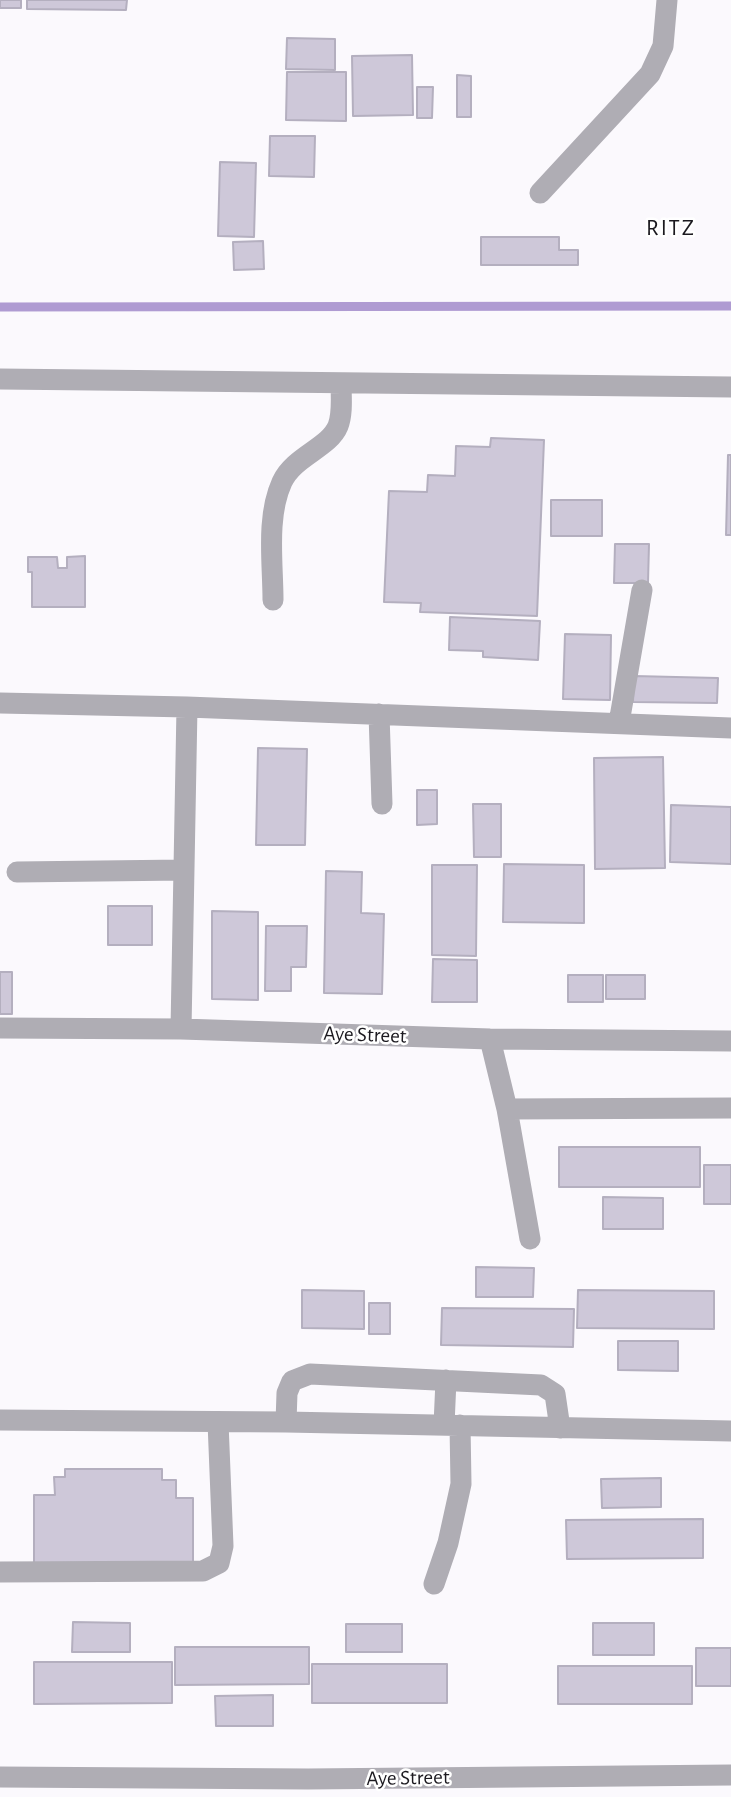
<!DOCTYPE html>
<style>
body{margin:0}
canvas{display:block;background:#fbf9fd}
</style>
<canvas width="731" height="1797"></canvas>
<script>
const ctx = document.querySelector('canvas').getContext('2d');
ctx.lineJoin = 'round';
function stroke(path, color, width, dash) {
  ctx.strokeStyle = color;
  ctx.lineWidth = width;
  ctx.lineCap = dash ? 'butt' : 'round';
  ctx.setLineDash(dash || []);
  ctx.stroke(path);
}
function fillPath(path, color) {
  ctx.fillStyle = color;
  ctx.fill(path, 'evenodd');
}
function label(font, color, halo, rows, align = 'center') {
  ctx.font = font + ' "Alegreya Sans",sans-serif';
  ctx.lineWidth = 5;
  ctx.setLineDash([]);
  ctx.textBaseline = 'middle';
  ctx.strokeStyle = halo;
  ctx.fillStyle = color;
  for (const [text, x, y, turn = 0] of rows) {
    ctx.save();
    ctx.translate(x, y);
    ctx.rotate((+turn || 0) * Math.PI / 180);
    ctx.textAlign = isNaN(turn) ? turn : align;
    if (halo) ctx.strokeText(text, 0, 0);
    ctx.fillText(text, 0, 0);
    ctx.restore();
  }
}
const stream = new Path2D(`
 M 0,307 L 731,306`);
const building = new Path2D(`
 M 0,0 L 21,0 L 21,8 L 0,8 Z
 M 27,0 L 127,0 L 126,10 L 27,9 Z
 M 287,38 L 335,39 L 335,70 L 286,69 Z
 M 412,55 L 413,115 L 353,116 L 352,56 Z
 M 287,72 L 346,72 L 346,121 L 286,120 Z
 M 457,75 L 471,76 L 471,117 L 457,117 Z
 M 417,87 L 433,87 L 432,118 L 417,118 Z
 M 270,136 L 315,136 L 314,177 L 269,176 Z
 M 220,162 L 256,163 L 254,237 L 218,236 Z
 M 481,237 L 559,237 L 559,250 L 578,250 L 578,265 L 481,265 Z
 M 263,241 L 264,269 L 234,270 L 233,242 Z
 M 491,438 L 544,440 L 537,616 L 420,612 L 421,603 L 384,602 L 389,491 L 427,492 L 428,475 L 455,476 L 456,446 L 490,447 Z
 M 728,455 L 731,455 L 731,535 L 726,535 Z
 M 551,500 L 602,500 L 602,536 L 551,536 Z
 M 615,544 L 649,544 L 648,583 L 614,583 Z
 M 85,556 L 85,607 L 32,607 L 32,572 L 28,572 L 28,557 L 57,557 L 58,568 L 67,568 L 67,557 Z
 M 450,617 L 540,621 L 538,660 L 483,657 L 483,651 L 449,650 Z
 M 565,634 L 611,635 L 610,700 L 563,699 Z
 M 634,676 L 718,678 L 717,703 L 633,702 Z
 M 258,748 L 307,749 L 305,845 L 256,845 Z
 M 663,757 L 665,868 L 595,869 L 594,758 Z
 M 417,790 L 437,790 L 437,824 L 417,825 Z
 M 473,804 L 501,804 L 501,857 L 474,857 Z
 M 671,805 L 731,807 L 731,864 L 670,862 Z
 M 504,864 L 584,865 L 584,923 L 503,922 Z
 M 432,865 L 477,865 L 476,956 L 432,955 Z
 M 326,871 L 362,872 L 361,913 L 384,914 L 382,994 L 324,993 Z
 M 108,906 L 152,906 L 152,945 L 108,945 Z
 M 212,911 L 258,912 L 258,1000 L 212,999 Z
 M 266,926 L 307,926 L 306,967 L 291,967 L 291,991 L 265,991 Z
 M 433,959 L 477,960 L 477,1002 L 432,1002 Z
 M 0,972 L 12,972 L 12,1014 L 0,1014 Z
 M 568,975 L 603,975 L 603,1002 L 568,1002 Z
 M 606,975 L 645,975 L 645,999 L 606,999 Z
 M 559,1147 L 700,1147 L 700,1187 L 559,1187 Z
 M 704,1165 L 731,1165 L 731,1204 L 704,1204 Z
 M 603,1197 L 663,1198 L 663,1229 L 603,1229 Z
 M 476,1267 L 534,1268 L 533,1297 L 476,1297 Z
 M 302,1290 L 364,1291 L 364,1329 L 302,1328 Z
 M 578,1290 L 714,1291 L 714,1329 L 577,1328 Z
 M 369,1303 L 390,1303 L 390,1334 L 369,1334 Z
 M 442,1308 L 574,1309 L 573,1347 L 441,1345 Z
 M 618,1341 L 678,1341 L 678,1371 L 618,1370 Z
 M 65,1469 L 162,1469 L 162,1480 L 176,1480 L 176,1498 L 193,1498 L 193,1564 L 34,1564 L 34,1495 L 55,1495 L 54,1477 L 65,1477 Z
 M 661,1478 L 661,1507 L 602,1508 L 601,1479 Z
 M 703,1519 L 703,1558 L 567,1559 L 566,1520 Z
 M 73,1622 L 130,1623 L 130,1652 L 72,1652 Z
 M 593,1623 L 654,1623 L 654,1655 L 593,1655 Z
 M 346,1624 L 402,1624 L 402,1652 L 346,1652 Z
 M 175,1647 L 309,1647 L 309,1684 L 175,1685 Z
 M 696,1648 L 731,1648 L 731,1686 L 696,1686 Z
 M 34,1662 L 172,1662 L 172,1703 L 34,1704 Z
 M 312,1664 L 447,1664 L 447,1703 L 312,1703 Z
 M 558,1666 L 692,1666 L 692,1704 L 558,1704 Z
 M 273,1695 L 273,1726 L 216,1726 L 215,1696 Z`);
const minor = new Path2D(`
 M 540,193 L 650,74 L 663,46 L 667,0
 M 0,379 L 731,387
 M 273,600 C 273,563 266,517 282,482 C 294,456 329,448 338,426 C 343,413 341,396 341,383
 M 0,703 L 187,707 L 731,728
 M 379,714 L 382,804
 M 619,723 L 642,590
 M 17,872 L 184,870
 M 0,1028 L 181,1029 L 490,1039 L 731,1041
 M 181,1029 L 187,707
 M 490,1039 L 507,1109 L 731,1108
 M 507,1109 L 530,1239
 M 0,1420 L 286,1422 L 731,1431
 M 286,1422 L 287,1393 L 292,1381 L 310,1374 L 541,1385 L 555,1394 L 560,1428
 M 444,1425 L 446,1380
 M 0,1572 L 203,1571 L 219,1563 L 223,1546 L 218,1422
 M 434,1584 L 448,1543 L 461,1484 L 460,1425
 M 0,1777 L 308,1779 L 731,1775`);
const streetNames = [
 ["Aye Street",365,1035,2],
 ["Aye Street",408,1778,-1]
];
const neighbourhoodNames = [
 ["RITZ",671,228]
];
stroke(stream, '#af9bd2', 9);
fillPath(building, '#cec8d9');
stroke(building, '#b4afbf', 2);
stroke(minor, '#afadb4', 21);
label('21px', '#1b191f', '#fff', streetNames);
ctx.letterSpacing = '2px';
label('23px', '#1b191f', '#fff', neighbourhoodNames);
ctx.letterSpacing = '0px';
</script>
